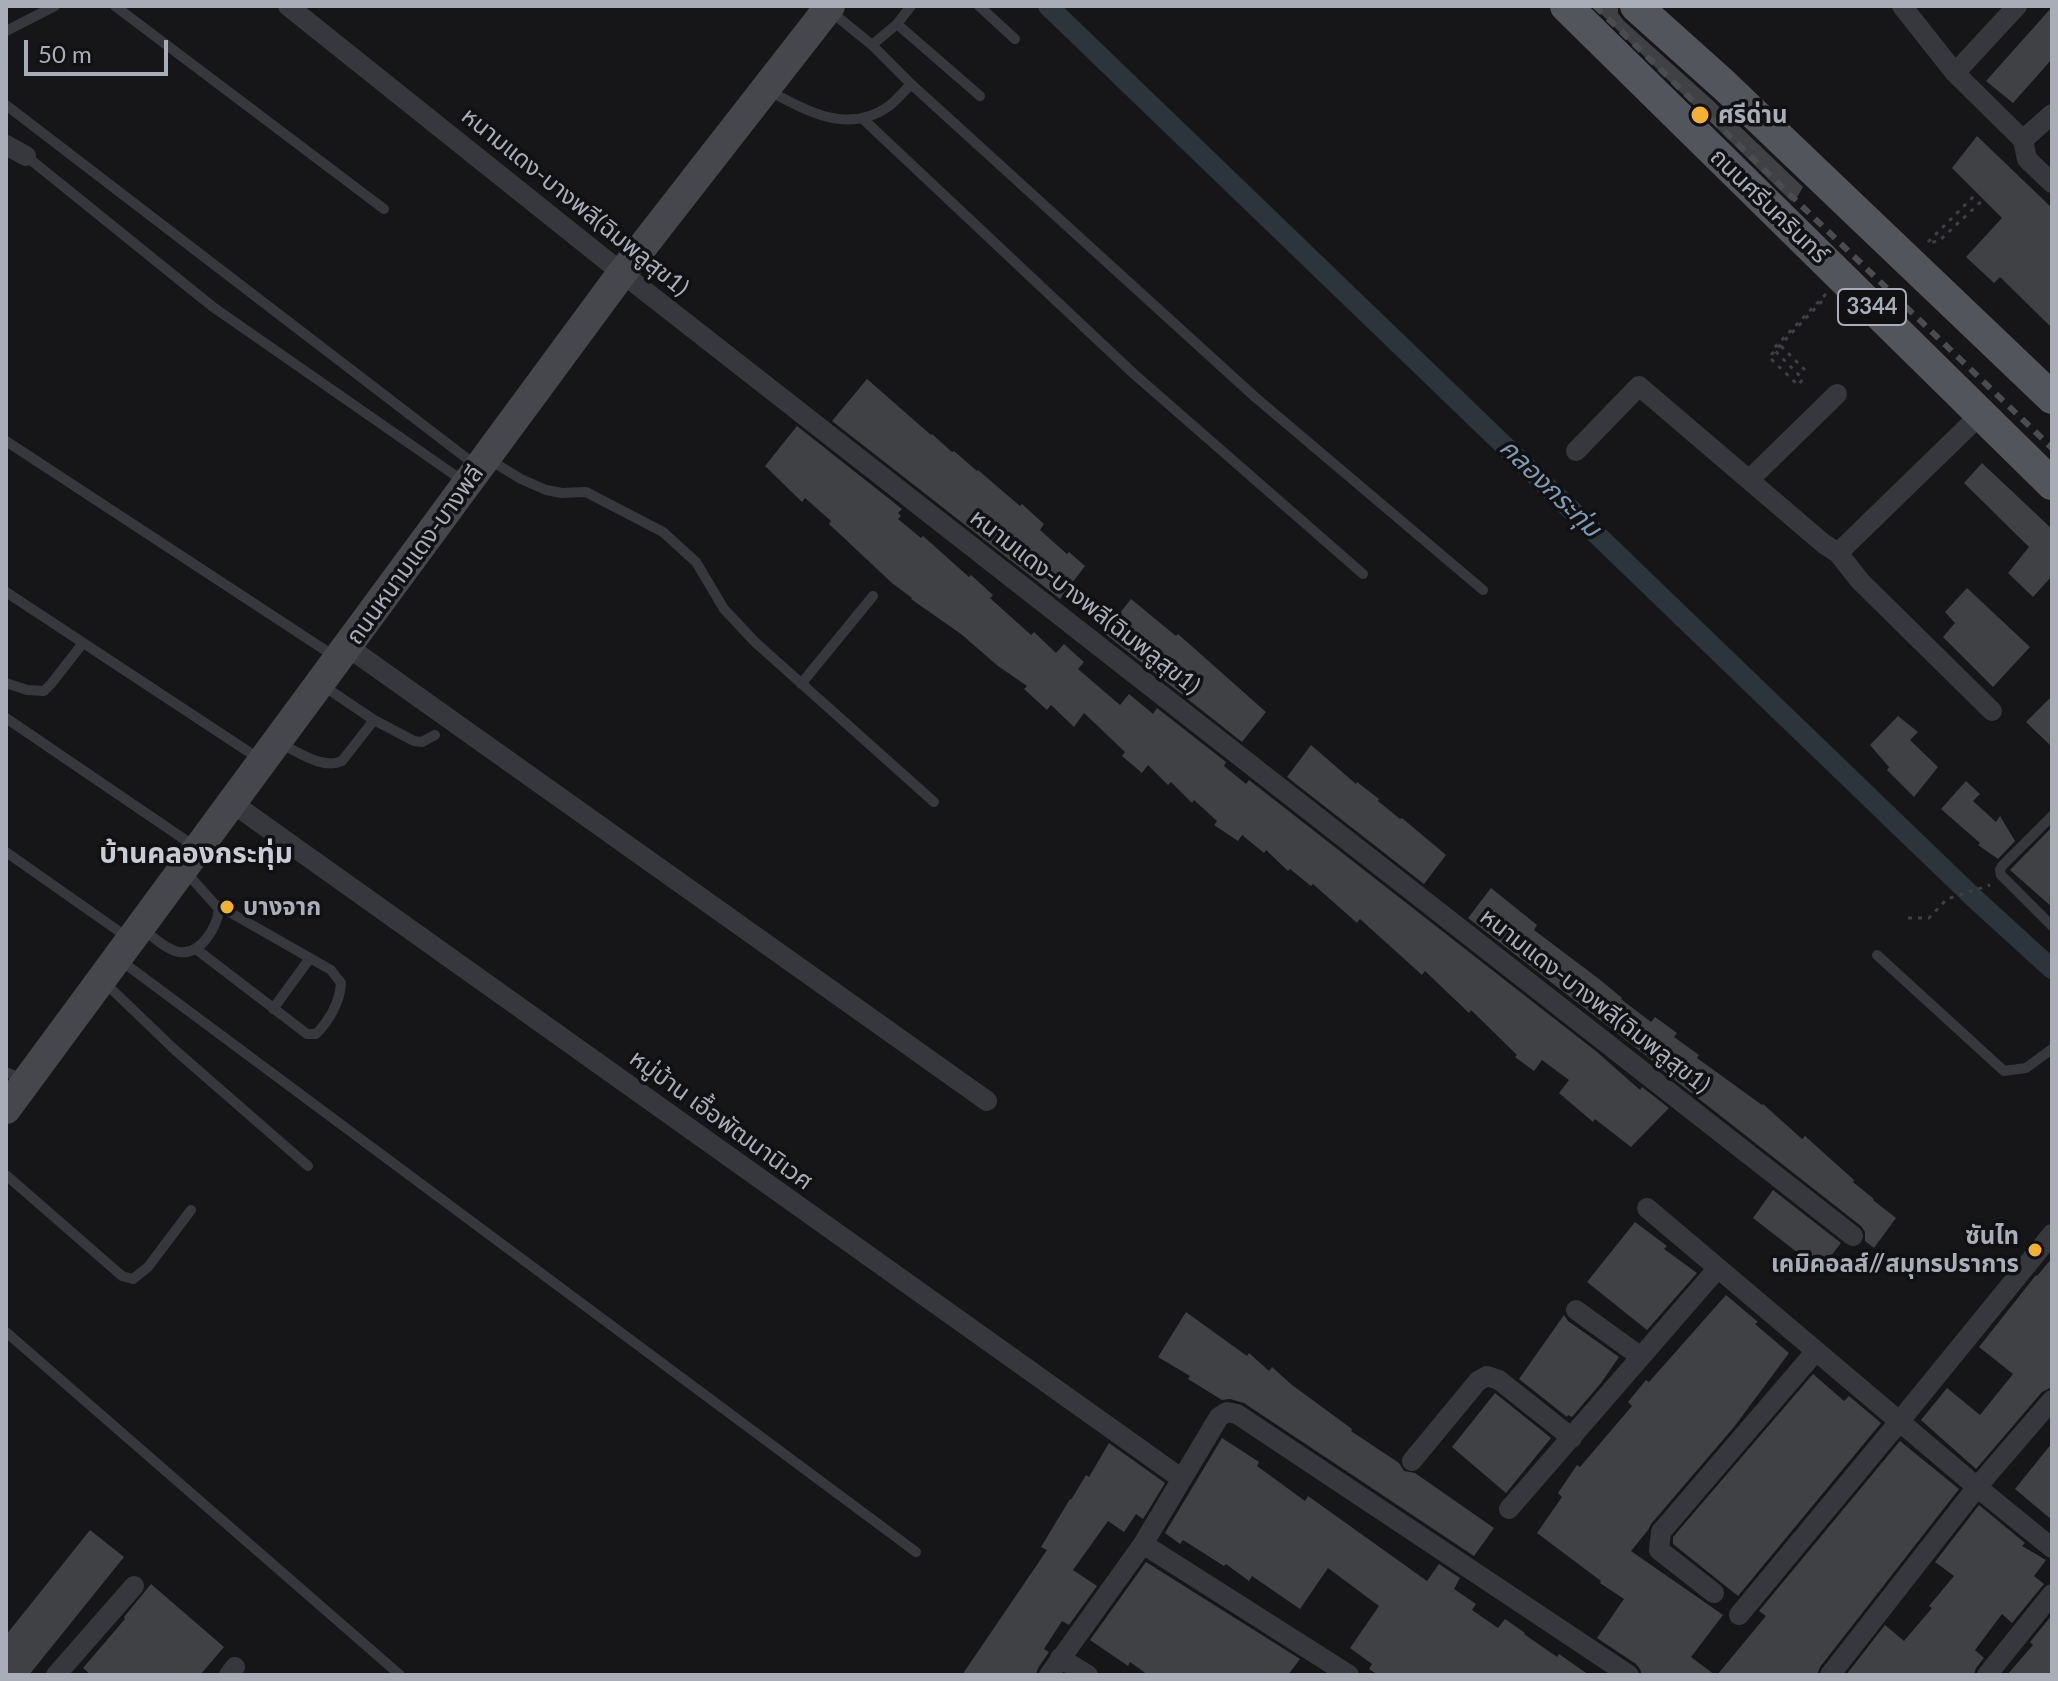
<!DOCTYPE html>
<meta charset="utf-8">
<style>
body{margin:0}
#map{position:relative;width:2058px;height:1681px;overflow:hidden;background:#161618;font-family:Lato,sans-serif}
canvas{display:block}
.frame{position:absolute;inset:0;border:8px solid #a8adb8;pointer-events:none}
.scale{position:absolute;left:24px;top:40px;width:144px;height:36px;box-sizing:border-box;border:4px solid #a8adb8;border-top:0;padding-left:10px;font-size:24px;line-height:28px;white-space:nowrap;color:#a8adb8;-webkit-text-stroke:6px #111113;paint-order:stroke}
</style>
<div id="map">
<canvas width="2058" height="1681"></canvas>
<div class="frame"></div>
<div class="scale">50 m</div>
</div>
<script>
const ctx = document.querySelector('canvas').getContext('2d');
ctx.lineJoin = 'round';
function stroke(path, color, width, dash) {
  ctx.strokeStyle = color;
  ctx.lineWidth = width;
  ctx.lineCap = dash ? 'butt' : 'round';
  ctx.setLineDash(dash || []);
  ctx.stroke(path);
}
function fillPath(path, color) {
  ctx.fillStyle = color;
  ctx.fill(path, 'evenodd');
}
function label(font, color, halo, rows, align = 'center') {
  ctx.font = font + ' Lato,"Noto Sans Thai",sans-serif';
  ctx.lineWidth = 7;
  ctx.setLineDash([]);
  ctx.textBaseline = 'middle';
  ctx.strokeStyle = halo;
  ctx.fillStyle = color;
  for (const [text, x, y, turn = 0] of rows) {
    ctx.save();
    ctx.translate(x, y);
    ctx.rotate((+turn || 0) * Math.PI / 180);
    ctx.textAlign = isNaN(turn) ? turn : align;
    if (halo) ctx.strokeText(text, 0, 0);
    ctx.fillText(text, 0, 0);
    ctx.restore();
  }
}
const canal = new Path2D(`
 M 1048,6 L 1973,897 L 2052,969`);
const building = new Path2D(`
 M 1593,6 L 1618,6 L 1618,13 L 1623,20 L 1711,99 L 1803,187 L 1796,199 L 1791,201 Z
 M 2052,7 L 2052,59 L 2013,103 L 1986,81 Z
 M 1977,136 L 2052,208 L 2052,328 L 2000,277 L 1994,283 L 1966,257 L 2002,218 L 1952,168 Z
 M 867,379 L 931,435 L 932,434 L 952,452 L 954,451 L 977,471 L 978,470 L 1020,506 L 1022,504 L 1044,524 L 1040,530 L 1067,554 L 1069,552 L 1085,566 L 1060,599 L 832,421 Z
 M 797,426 L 902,509 L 898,513 L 901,516 L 898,519 L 921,538 L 923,536 L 969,577 L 971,575 L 993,595 L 990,598 L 1031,635 L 1034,632 L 1056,653 L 1064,644 L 1084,662 L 1078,669 L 1120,705 L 1129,694 L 1153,714 L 1157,708 L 1226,762 L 1224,766 L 1246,784 L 1249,780 L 1597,1052 L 1640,1090 L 1642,1087 L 1669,1108 L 1631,1147 L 1595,1119 L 1593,1122 L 1559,1093 L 1569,1080 L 1542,1060 L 1534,1071 L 1515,1057 L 1517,1055 L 1471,1010 L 1469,1013 L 1425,971 L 1422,975 L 1360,919 L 1357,923 L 1313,884 L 1311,886 L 1290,869 L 1288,871 L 1266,850 L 1264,853 L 1242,835 L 1238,841 L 1214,825 L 1217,821 L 1194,800 L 1192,803 L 1171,782 L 1168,785 L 1148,765 L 1142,773 L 1122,756 L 1125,752 L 1084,713 L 1074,727 L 1051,705 L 1047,710 L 1024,689 L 1027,686 L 998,666 L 961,634 L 911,599 L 912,598 L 892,583 L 829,524 L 831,521 L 805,498 L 802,502 L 765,466 Z
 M 1982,463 L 2052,529 L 2052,576 L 2033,597 L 2008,573 L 2029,547 L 1964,483 Z
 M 1967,588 L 2030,647 L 1993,687 L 1943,637 L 1955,623 L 1945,612 Z
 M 1131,599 L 1176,636 L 1178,634 L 1266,712 L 1242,742 L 1104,633 Z
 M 2052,696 L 2052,747 L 2026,722 Z
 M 1898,716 L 1918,732 L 1910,740 L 1938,767 L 1914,797 L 1887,770 L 1889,767 L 1870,745 Z
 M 1311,745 L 1356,784 L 1357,782 L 1379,799 L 1378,801 L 1400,819 L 1402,818 L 1446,855 L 1424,884 L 1287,777 Z
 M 1966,781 L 1980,794 L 1973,801 L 1996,822 L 2000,816 L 2015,841 L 1998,859 L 1978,845 L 1980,843 L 1941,809 Z
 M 2052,827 L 2052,907 L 2010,870 Z
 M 1491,888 L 1537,925 L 1534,930 L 1599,979 L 1622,998 L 1621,999 L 1651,1022 L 1655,1017 L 1677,1033 L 1674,1037 L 1699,1055 L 1697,1058 L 1762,1105 L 1763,1104 L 1802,1139 L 1805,1136 L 1854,1180 L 1853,1182 L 1874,1199 L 1873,1200 L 1896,1218 L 1874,1248 L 1865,1241 L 1865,1232 L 1861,1226 L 1657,1066 L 1658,1065 L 1468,918 Z
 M 1773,1190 L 1841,1243 L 1820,1270 L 1753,1218 Z
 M 1635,1222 L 1667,1246 L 1664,1249 L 1697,1273 L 1647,1330 L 1587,1282 Z
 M 2052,1258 L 2052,1387 L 2042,1392 L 1976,1469 L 1921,1420 L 1947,1388 L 1980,1415 L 2013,1374 L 1979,1347 L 2036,1275 L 2037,1276 Z
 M 1726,1295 L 1758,1322 L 1755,1324 L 1789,1353 L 1734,1427 L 1651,1524 L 1648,1530 L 1631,1551 L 1723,1615 L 1691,1657 L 1715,1675 L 1642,1675 L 1640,1669 L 1636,1664 L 1597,1638 L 1624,1599 L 1600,1583 L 1601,1581 L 1537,1533 L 1562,1497 L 1558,1493 L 1577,1465 L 1580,1467 L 1632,1406 L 1628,1402 L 1646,1380 L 1649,1382 Z
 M 1186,1312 L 1247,1356 L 1249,1353 L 1269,1371 L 1272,1367 L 1292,1385 L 1352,1429 L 1351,1431 L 1399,1463 L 1404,1471 L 1415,1473 L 1494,1528 L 1474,1556 L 1244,1403 L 1230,1399 L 1222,1400 L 1188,1379 L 1190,1376 L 1158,1357 Z
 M 1564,1315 L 1568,1321 L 1619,1357 L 1601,1383 L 1572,1417 L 1568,1415 L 1567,1417 L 1519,1379 Z
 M 1813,1374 L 1844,1401 L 1849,1396 L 1881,1423 L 1738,1596 L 1673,1544 L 1673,1537 Z
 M 1495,1393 L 1551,1438 L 1506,1493 L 1452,1447 Z
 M 1222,1438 L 1259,1462 L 1257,1466 L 1305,1501 L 1308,1496 L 1427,1581 L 1439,1564 L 1460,1578 L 1454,1589 L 1476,1604 L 1472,1610 L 1498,1628 L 1505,1619 L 1525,1633 L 1524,1634 L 1557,1657 L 1559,1654 L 1589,1675 L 1378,1675 L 1369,1669 L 1372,1664 L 1350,1648 L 1379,1606 L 1328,1568 L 1300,1609 L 1252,1576 L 1249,1581 L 1226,1564 L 1224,1566 L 1183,1540 L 1180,1544 L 1165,1533 Z
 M 1900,1441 L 1959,1489 L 1820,1667 L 1817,1675 L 1717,1675 L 1766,1616 L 1759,1611 Z
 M 1109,1443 L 1165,1483 L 1143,1519 L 1136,1514 L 1124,1532 L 1108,1521 L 1073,1570 L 1097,1586 L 1069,1625 L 1062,1621 L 1044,1649 L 1049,1652 L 1038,1668 L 1036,1675 L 962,1675 L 1047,1550 L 1041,1547 L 1070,1499 L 1071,1500 L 1086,1475 L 1089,1477 Z
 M 2052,1443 L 2052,1520 L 2015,1489 Z
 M 1979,1505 L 2025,1543 L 2022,1546 L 2046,1560 L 2034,1576 L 2044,1584 L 2012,1623 L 2002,1614 L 1975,1650 L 1984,1658 L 1976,1668 L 1974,1675 L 1846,1675 L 1885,1625 L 1904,1641 L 1932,1608 L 1929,1606 L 1954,1576 L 1935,1562 Z
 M 90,1530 L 124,1557 L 29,1675 L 6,1675 L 6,1635 Z
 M 1146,1562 L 1300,1659 L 1288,1675 L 1148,1675 L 1130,1662 L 1128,1666 L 1090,1640 Z
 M 151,1584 L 224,1647 L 200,1675 L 91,1675 L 83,1668 L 125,1619 L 124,1617 Z
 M 2052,1615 L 2052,1675 L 2007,1675 L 2033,1645 L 2030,1642 Z`);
const path = new Path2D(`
 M 1928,242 L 1980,190 L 1986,197 L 1939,241 L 1929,243
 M 1826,294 L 1773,349 L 1803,379 L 1798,385 L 1769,357 L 1826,297
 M 1781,346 L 1805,370
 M 1908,918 L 1929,918 L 1947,899 L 1990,885`);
const service = new Path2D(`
 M 115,6 L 384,209
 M 979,6 L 1015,39
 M 829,10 L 872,45 L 897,24 L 911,6
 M 897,24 L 980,96
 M 6,31 L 55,6
 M 872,45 L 911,84
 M 767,90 C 806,110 847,136 889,106 C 897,100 904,91 911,84 L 1255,397 L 1483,590
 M 6,105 L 478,467
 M 863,119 L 1134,374 L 1363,574
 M 26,156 L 213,307 L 466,483
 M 6,441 L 334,656
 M 488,459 L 521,479 L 546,490 L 562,493 L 586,492 L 663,532 L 696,562 L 724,609 L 755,642 L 934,802
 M 6,592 L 261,760
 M 6,683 L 27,690 L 44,691 L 51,684 L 83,643
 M 801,684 L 873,596
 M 322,685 L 374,720 L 414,741 L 422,742 L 435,735
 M 6,718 L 197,848
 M 281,744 C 299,752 323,770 342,761 L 374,720
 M 2052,816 L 2002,866 L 2000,870 L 2001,875 L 2052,926
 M 6,852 L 127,937
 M 142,929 C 153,936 167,951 180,952 C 201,955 217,927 219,909 L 185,871
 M 196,949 L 307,1034 L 316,1034 C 329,1021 340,1002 341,983 L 331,970 L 217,905
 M 1877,955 L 2004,1071 L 2026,1068 L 2052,1049
 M 120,960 L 916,1552
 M 104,982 L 175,1050 L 308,1166
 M 273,1009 L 310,958
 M 6,1072 L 25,1080
 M 6,1175 L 122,1276 L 133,1279 L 148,1267 L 191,1210
 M 6,1332 L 400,1675`);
const minor = new Path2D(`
 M 288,6 L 622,273 L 1853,1236
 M 1902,6 L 1955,73 L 2023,140 L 2052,114
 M 1955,73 L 2017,6
 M 2023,140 L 2027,159 L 2052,183
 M 6,145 L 26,156
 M 1981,414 L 1838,553 L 1860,581 L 1992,711
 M 1576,451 L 1639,386 L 1824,544 L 1838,553
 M 1749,480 L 1837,394
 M 348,647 L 987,1101
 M 231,802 L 1182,1479
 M 1647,1208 L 1977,1487 L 2052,1548
 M 1576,1310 L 1641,1357
 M 1412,1461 L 1478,1381 L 1487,1376 L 1499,1380 L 1572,1438
 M 1509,1509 L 1718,1268
 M 1143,1544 L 1349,1675
 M 1714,1593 L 1659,1550 L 1661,1532 L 1816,1351
 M 1739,1615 L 1899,1422 L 2052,1234
 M 1060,1658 L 1088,1675
 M 56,1675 L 134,1586
 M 229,1675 L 235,1667
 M 1049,1675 L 1143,1544 L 1219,1417 L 1227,1412 L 1237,1414 L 1629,1675
 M 1830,1675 L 1977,1487 L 2052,1400
 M 1987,1675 L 2052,1594`);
const secondary = new Path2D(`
 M 6,1109 L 622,273 L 830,6`);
const primary = new Path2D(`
 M 1566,6 L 2052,484
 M 1636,6 L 1724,85 L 2052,398`);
const rail = new Path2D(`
 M 1595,6 L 2052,448`);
const markers = [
 [1700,115,10,"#f2b134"],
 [227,907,8,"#f2b134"],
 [2035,1250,8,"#f2b134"]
];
const shields = [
 [1872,307,68]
];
const shieldNames = [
 ["3344",1872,307]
];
const poiNames = [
 ["ศรีด่าน",1718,115],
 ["บางจาก",243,907],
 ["ซันไท",2019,1236,"right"],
 ["เคมิคอลส์//สมุทรปราการ",2019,1264,"right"]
];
const streetNames = [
 ["หนามแดง-บางพลี(ฉิมพลูสุข1)",575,202,39],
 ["ถนนศรีนครินทร์",1769,206,44],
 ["ถนนหนามแดง-บางพลี",415,555,-54],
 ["หนามแดง-บางพลี(ฉิมพลูสุข1)",1085,602,38],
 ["หนามแดง-บางพลี(ฉิมพลูสุข1)",1595,1001,38],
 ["หมู่บ้าน เอื้อพัฒนานิเวศ",721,1120,36]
];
const waterNames = [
 ["คลองกระทุ่ม",1550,488,44]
];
const quarterNames = [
 ["บ้านคลองกระทุ่ม",196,854]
];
stroke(canal, '#2c353c', 20);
fillPath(building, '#404145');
stroke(path, '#3d3f44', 3, [4, 6]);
stroke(service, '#37383d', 10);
stroke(minor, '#37383d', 20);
stroke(secondary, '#45474d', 30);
stroke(primary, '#53555c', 32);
stroke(rail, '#4a4c52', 6, [10, 8]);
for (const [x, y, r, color] of markers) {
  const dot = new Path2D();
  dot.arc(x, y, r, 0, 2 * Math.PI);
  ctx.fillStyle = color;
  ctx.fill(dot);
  stroke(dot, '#111113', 3);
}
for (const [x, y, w] of shields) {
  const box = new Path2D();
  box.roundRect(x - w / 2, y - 18, w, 36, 6);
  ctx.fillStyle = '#111113';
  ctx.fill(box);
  stroke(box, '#a8adb8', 2);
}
label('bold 22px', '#a8adb8', null, shieldNames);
label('bold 24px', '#a8adb8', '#111113', poiNames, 'left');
label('24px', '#a8adb8', '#111113', streetNames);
label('italic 26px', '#7f9bb3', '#111113', waterNames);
label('bold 28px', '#c9ccd4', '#111113', quarterNames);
</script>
